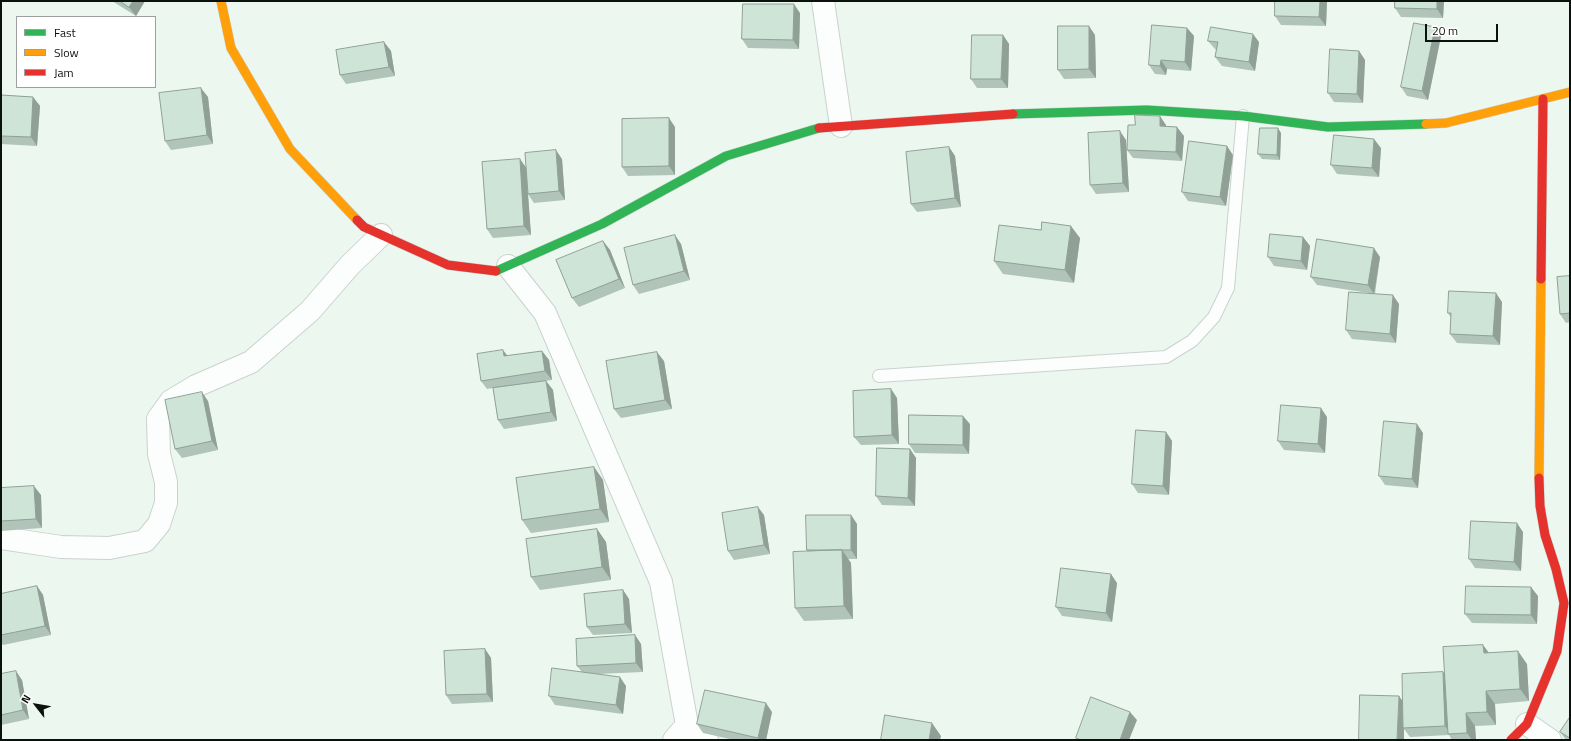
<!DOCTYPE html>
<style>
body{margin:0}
#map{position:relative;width:1571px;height:741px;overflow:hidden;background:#ecf7f0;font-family:"Titillium Web",sans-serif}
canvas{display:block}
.frame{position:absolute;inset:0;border:2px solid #0b110d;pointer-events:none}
.legend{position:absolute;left:16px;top:16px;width:140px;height:72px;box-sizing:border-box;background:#fff;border:1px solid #9da09e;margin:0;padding:5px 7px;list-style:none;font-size:12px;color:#0b110d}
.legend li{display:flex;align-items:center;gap:8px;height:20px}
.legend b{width:20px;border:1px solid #9da09e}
.north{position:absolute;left:16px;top:685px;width:40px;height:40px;-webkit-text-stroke:3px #fff;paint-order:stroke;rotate:301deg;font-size:11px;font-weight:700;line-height:16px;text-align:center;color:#0b110d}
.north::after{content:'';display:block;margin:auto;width:14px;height:18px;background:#0b110d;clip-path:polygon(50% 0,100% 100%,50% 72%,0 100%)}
.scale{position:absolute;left:1425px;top:24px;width:73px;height:18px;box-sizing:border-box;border:2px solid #0b110d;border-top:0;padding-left:5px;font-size:12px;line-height:14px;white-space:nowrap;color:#0b110d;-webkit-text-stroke:3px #fff;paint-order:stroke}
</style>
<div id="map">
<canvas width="1571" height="741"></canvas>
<div class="frame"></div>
<ul class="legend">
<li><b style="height:5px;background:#30b455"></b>Fast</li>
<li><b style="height:5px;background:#ff9f0a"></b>Slow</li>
<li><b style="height:5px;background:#e5322d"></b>Jam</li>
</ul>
<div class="north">N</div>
<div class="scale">20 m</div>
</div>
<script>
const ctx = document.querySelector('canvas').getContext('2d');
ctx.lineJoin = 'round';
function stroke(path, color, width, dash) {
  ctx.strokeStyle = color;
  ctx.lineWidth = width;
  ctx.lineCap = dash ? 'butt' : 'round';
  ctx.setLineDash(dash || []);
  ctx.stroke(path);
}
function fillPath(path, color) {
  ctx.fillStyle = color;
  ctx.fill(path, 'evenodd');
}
const lane = new Path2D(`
 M 879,376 L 1166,357 L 1192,341 L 1214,317 L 1228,288 L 1243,116`);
const street = new Path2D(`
 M 823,1 L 841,126
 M 508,266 L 545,313 L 661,582 L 687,725 L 707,740
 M 1,538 L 61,547 L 109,548 L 145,541 L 159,524 L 166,503 L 166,482 L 159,454 L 158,419 L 171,401 L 196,386 L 251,362 L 310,311 L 350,265 L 381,235
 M 1527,724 L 1550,740
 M 674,740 L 687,725`);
const fast = new Path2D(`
 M 1013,114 L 1147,110 L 1243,116 L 1328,127 L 1426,124
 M 496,271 L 602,224 L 726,156 L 819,128`);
const slow = new Path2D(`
 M 221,1 L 231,48 L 290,149 L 357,220
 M 1426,124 L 1446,123 L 1570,92
 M 1539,478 L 1541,279`);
const jam = new Path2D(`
 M 819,128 L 1013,114
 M 357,220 L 364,227 L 448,265 L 496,271
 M 1541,279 L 1543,99
 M 1511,740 L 1527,724 L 1557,651 L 1564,603 L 1556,569 L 1545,535 L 1540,506 L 1539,478`);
const wall = new Path2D(`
 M 112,1 L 145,1 L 136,16 Z
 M 1327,1 L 1326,26 L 1281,25 L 1275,16 Z
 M 1395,1 L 1444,1 L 1443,18 L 1401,17 L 1395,8 Z
 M 800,13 L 799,49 L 748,48 L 742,39 Z
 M 1435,27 L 1441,36 L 1428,100 L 1407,96 L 1401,87 Z
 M 1187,28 L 1194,36 L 1191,71 L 1167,69 L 1166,75 L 1155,74 L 1149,65 Z
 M 1003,35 L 1009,44 L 1008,88 L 977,88 L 971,79 Z
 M 1095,35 L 1096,78 L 1064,79 L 1058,70 Z
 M 1208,41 L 1259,42 L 1255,71 L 1222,66 L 1215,57 L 1216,50 L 1215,49 Z
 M 384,42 L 391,51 L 395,76 L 346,84 L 340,75 Z
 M 1359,51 L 1365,60 L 1363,103 L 1334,102 L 1328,93 Z
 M 1,95 L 33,97 L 40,106 L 37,146 L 1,144 Z
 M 208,97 L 213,144 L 171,150 L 165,141 Z
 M 1166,125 L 1166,127 L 1184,136 L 1182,161 L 1133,158 L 1127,150 Z
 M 675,127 L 675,175 L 628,176 L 622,167 Z
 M 1281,133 L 1280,160 L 1262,159 L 1258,154 Z
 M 1126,140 L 1129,192 L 1096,194 L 1090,185 Z
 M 949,147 L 955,156 L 961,207 L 917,212 L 911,204 Z
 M 1381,148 L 1379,177 L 1337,174 L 1331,165 Z
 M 1233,155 L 1226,206 L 1188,201 L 1182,192 Z
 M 520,159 L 526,167 L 562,159 L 565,200 L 534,203 L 528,194 L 531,235 L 493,238 L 487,229 Z
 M 1303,237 L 1310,246 L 1307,270 L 1274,266 L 1268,257 Z
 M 1080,238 L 1074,283 L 1003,274 L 994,261 Z
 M 603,241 L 610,250 L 625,288 L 579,307 L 572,298 Z
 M 681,244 L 690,280 L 639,294 L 633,285 Z
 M 1380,257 L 1375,294 L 1399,304 L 1396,343 L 1352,339 L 1346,330 L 1369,293 L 1317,285 L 1311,277 Z
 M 1570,276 L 1570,322 L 1566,323 L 1560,314 Z
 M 1502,302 L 1500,345 L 1457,343 L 1450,334 L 1451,318 L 1448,313 Z
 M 542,351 L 549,360 L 552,380 L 517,385 L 546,381 L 553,390 L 557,421 L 504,429 L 498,420 L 493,388 L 487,389 L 481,381 L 507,356 Z
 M 664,361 L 672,409 L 621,418 L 614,409 Z
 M 891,389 L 897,398 L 899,444 L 861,445 L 854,437 Z
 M 208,401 L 218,450 L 182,458 L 175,449 Z
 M 1327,417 L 1325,453 L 1284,450 L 1278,441 Z
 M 970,424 L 969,454 L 915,453 L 909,444 Z
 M 1166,432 L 1172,441 L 1169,495 L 1138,493 L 1132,484 Z
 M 1423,433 L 1418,488 L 1385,485 L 1379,476 Z
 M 910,449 L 916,458 L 915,506 L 882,505 L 876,496 Z
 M 594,467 L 603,480 L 609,522 L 531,533 L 522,520 Z
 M 1,488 L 41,495 L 42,528 L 1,531 Z
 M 764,515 L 770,554 L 734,560 L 728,551 Z
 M 851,515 L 857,524 L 857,559 L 848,559 L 851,563 L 853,619 L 804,621 L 795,608 L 807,551 L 807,550 Z
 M 597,529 L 606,542 L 611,580 L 540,590 L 531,577 Z
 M 1523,532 L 1521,571 L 1475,568 L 1469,559 Z
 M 1117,583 L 1112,622 L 1062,616 L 1056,607 Z
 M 37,586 L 43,595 L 51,635 L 3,645 L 1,643 L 1,594 Z
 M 623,590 L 629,599 L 632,633 L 593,635 L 587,627 Z
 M 1538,596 L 1537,624 L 1472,623 L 1465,614 Z
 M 635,635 L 641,644 L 643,672 L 598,674 L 626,686 L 623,714 L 555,705 L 549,696 L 582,672 L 577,666 Z
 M 1483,645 L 1489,653 L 1527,664 L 1529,701 L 1495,704 L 1496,725 L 1475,726 L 1476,740 L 1452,740 L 1449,735 L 1410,737 L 1404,729 L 1404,740 L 1399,696 L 1403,702 L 1443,672 L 1445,674 Z
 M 485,649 L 491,658 L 493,702 L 452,704 L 446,695 Z
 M 1,674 L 22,680 L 29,719 L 1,725 Z
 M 772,712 L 766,740 L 734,740 L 703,733 L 697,724 Z
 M 1570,717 L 1570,740 L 1566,740 L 1560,732 Z`);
const shadedWall = new Path2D(`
 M 133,1 L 145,1 L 136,16 L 129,7 Z
 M 1320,1 L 1327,1 L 1326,26 L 1319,17 Z
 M 1437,1 L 1444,1 L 1443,18 L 1437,9 Z
 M 794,4 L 800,13 L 799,49 L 793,40 Z
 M 1089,26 L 1095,35 L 1096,78 L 1089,69 Z
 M 1435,27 L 1441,36 L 1428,100 L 1422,91 Z
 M 1187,28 L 1194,36 L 1191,71 L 1185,62 Z
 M 1253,34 L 1259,42 L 1255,71 L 1249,62 Z
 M 1003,35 L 1009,44 L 1008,88 L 1001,79 Z
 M 384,42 L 391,51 L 395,76 L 389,67 Z
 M 1359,51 L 1365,60 L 1363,103 L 1357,94 Z
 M 1161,60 L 1167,69 L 1166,75 L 1160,66 Z
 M 201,88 L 208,97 L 213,144 L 207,135 Z
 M 33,97 L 40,106 L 37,146 L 31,137 Z
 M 1160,116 L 1166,125 L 1166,135 L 1160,126 Z
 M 669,118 L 675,127 L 675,175 L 669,166 Z
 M 1177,127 L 1184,136 L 1182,161 L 1176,152 Z
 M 1278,128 L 1281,133 L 1280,160 L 1277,155 Z
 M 1120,131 L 1126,140 L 1129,192 L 1123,183 Z
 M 1374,139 L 1381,148 L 1379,177 L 1372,168 Z
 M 1227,146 L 1233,155 L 1226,206 L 1220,197 Z
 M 949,147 L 955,156 L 961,207 L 955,198 Z
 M 556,150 L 562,159 L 565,200 L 559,191 Z
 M 520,159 L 526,168 L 531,235 L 524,226 Z
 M 1071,226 L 1080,238 L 1074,283 L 1065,270 Z
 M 675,235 L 681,244 L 690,280 L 684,271 Z
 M 1303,237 L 1310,246 L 1307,270 L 1301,261 Z
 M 603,241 L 610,250 L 625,288 L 619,279 Z
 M 1374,248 L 1380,257 L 1374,294 L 1368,285 Z
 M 1496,293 L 1502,302 L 1500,345 L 1493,336 Z
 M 1393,295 L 1399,304 L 1396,343 L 1390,334 Z
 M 503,350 L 510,359 L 504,356 Z
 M 542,351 L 549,360 L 552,380 L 545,371 Z
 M 657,352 L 664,361 L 672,409 L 665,400 Z
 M 546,381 L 553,390 L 557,421 L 551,412 Z
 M 891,389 L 897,398 L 899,444 L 892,435 Z
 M 202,392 L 208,401 L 218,450 L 212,441 Z
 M 1321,408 L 1327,417 L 1325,453 L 1318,444 Z
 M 963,416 L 970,424 L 969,454 L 963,445 Z
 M 1417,424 L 1423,433 L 1418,488 L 1412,479 Z
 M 1166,432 L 1172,441 L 1169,495 L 1163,486 Z
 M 910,449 L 916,458 L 915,506 L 908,498 Z
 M 594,467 L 603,480 L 609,522 L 600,509 Z
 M 34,486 L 41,495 L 42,528 L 36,519 Z
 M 758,507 L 764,515 L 770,554 L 764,545 Z
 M 851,515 L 857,524 L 857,559 L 851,550 Z
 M 1517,523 L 1523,532 L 1521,571 L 1514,562 Z
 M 597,529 L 606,542 L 611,580 L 602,567 Z
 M 842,550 L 851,563 L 853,619 L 844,606 Z
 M 1111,574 L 1117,583 L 1112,622 L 1106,613 Z
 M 37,586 L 43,595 L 51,635 L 45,626 Z
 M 1531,587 L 1538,596 L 1537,624 L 1531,615 Z
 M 623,590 L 629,599 L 632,633 L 625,624 Z
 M 635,635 L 641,644 L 643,672 L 636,663 Z
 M 1483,645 L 1492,657 L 1484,653 Z
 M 485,649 L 491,658 L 493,702 L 487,694 Z
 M 1518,651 L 1527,664 L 1529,701 L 1520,689 Z
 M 16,671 L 22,680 L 29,719 L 23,710 Z
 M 1443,672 L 1450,681 L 1450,734 L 1445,726 Z
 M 620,677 L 626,686 L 623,714 L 616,705 Z
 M 1486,691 L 1495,704 L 1496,725 L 1487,712 Z
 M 1399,696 L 1405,705 L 1403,728 L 1404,729 L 1404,740 L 1397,740 Z
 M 766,703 L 772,712 L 766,740 L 760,740 L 758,738 Z
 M 1130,712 L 1137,720 L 1129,740 L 1120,740 Z
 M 1466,713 L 1475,726 L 1476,740 L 1472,740 L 1467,733 Z
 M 932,723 L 941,736 L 940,740 L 929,740 Z`);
const building = new Path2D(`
 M 120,1 L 133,1 L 129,7 Z
 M 1275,1 L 1320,1 L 1319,17 L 1275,16 Z
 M 1395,1 L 1437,1 L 1437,9 L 1395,8 Z
 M 743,4 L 794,4 L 793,40 L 742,39 Z
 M 1414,23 L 1435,27 L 1422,91 L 1401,87 Z
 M 1152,25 L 1187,28 L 1185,62 L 1161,60 L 1160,66 L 1149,65 Z
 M 1058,26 L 1089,26 L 1089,69 L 1058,70 Z
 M 1211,27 L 1253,34 L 1249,62 L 1215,57 L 1218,42 L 1208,41 Z
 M 972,35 L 1003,35 L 1001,79 L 971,79 Z
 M 384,42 L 389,67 L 340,75 L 336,50 Z
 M 1330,49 L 1359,51 L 1357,94 L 1328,93 Z
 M 201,88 L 207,135 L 165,141 L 159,93 Z
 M 1,95 L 33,97 L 31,137 L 1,136 Z
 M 1135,115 L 1160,116 L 1160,126 L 1177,127 L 1176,152 L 1127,150 L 1128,125 L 1135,125 Z
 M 669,118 L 669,166 L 622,167 L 622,119 Z
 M 1260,128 L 1278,128 L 1277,155 L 1258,154 Z
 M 1120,131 L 1123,183 L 1090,185 L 1088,133 Z
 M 1334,135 L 1374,139 L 1372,168 L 1331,165 Z
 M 1189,141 L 1227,146 L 1220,197 L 1182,192 Z
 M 949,147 L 955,198 L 911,204 L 906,152 Z
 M 556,150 L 559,191 L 528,194 L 525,153 Z
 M 520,159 L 524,226 L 487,229 L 482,162 Z
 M 1042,222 L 1071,226 L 1065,270 L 994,261 L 999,225 L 1041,230 Z
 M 1270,234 L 1303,237 L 1301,261 L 1268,257 Z
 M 675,235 L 684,271 L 633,285 L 624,248 Z
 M 1317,239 L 1374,248 L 1368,285 L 1311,277 Z
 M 603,241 L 619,279 L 572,298 L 556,260 Z
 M 1570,276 L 1570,313 L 1560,314 L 1557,277 Z
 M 1449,291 L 1496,293 L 1493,336 L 1450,334 L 1451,313 L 1448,313 Z
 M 1349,292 L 1393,295 L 1390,334 L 1346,330 Z
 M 503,350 L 504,356 L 542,351 L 545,371 L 481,381 L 477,354 Z
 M 657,352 L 665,400 L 614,409 L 606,361 Z
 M 546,381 L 551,412 L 498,420 L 493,388 Z
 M 891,389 L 892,435 L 854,437 L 853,391 Z
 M 202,392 L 212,441 L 175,449 L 165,400 Z
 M 1281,405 L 1321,408 L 1318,444 L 1278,441 Z
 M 909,415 L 963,416 L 963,445 L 909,444 Z
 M 1384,421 L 1417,424 L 1412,479 L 1379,476 Z
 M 1136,430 L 1166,432 L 1163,486 L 1132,484 Z
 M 877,448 L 910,449 L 908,498 L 876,496 Z
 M 594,467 L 600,509 L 522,520 L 516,478 Z
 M 34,486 L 36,519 L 1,521 L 1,488 Z
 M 758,507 L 764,545 L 728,551 L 722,513 Z
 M 806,515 L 851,515 L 851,550 L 807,550 Z
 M 1471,521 L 1517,523 L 1514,562 L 1469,559 Z
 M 597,529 L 602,567 L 531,577 L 526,539 Z
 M 842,550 L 844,606 L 795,608 L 793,552 Z
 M 1061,568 L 1111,574 L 1106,613 L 1056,607 Z
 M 37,586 L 45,626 L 1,635 L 1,594 Z
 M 1466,586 L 1531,587 L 1531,615 L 1465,614 Z
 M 623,590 L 625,624 L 587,627 L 584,594 Z
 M 635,635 L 636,663 L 577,666 L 576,639 Z
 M 1483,645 L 1484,653 L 1518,651 L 1520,689 L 1486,691 L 1487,712 L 1466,713 L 1467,733 L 1448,734 L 1443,647 Z
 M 485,649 L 487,694 L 446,695 L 444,651 Z
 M 552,668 L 620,677 L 616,705 L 549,696 Z
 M 16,671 L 23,710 L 1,715 L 1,674 Z
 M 1443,672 L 1445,726 L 1403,728 L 1402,674 Z
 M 705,690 L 766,703 L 758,738 L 697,724 Z
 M 1360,695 L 1399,696 L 1397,740 L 1359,740 Z
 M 1091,697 L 1130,712 L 1120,740 L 1081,740 L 1076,738 Z
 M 885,715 L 932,723 L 929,740 L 881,740 Z
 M 1570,717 L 1570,738 L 1560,732 Z`);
stroke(lane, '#cad2cd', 14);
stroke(street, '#cad2cd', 24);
stroke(fast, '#cad2cd', 10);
stroke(slow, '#cad2cd', 10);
stroke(jam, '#cad2cd', 10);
stroke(lane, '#fcfefd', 12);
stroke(street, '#fcfefd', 22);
stroke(fast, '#30b455', 9);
stroke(slow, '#ff9f0a', 9);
stroke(jam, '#e5322d', 9);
fillPath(wall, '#b0c4b9');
fillPath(shadedWall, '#90a096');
fillPath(building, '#cde4d7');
stroke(building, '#90a096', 1);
</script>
